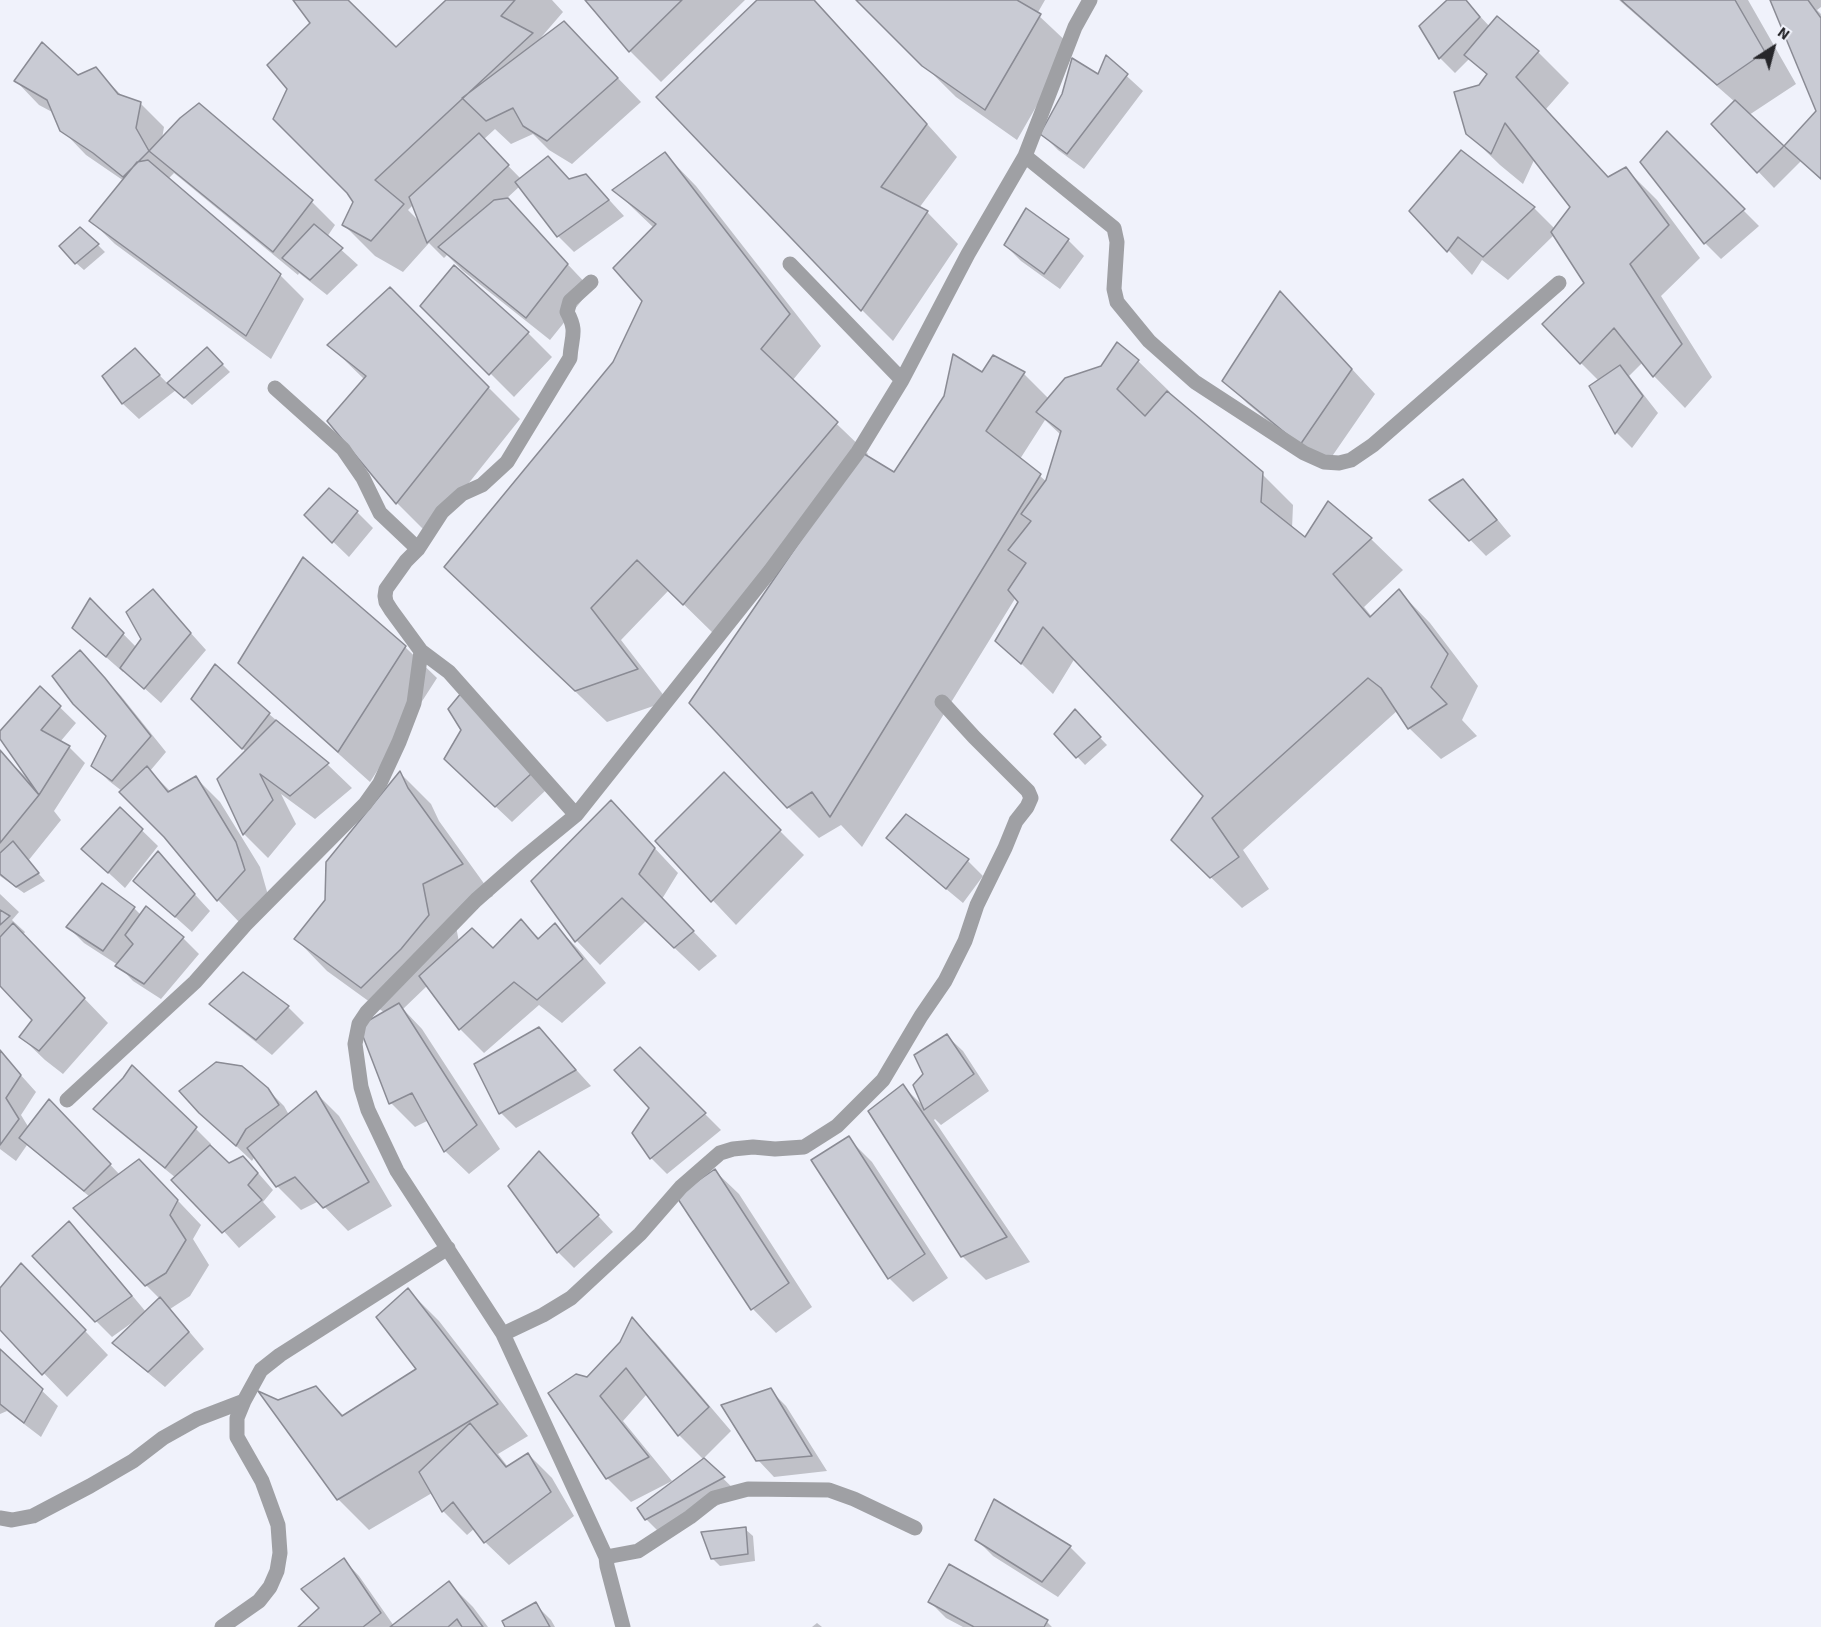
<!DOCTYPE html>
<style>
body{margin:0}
#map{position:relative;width:1821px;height:1627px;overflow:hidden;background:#f0f2fb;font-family:"Source Sans 3",sans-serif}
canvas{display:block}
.north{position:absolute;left:1743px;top:18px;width:60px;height:60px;-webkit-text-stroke:4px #f0f2fb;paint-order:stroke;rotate:36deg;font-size:16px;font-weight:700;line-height:24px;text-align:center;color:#26262a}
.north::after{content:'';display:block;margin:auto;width:21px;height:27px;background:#26262a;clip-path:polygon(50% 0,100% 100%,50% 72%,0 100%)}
</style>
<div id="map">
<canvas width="1821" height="1627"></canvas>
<div class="north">N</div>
</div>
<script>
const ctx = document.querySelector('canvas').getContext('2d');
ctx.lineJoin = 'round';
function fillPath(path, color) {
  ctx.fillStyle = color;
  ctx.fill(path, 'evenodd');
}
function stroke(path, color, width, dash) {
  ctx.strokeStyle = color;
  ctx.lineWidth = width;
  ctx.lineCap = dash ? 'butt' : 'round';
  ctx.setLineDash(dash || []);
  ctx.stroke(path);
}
const shadow = new Path2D(`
 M 295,0 L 346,0 L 396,49 L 449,0 L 552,0 L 563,12 L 538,41 L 588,47 L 641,102 L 572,164 L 549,150 L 533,134 L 511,144 L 495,129 L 483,140 L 521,179 L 570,180 L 601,191 L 624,216 L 574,252 L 558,236 L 520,186 L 506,199 L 591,289 L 550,340 L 463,271 L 447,255 L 444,258 L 429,243 L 403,272 L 375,256 L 344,225 L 355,202 L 289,88 L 312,24 ZM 414,204 L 421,223 L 408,210 Z
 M 587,0 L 745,0 L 661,82 L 630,51 Z
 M 759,0 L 815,0 L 957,157 L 919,208 L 927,212 L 958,244 L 893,341 L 862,310 Z
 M 858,0 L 1045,0 L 1037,14 L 1071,46 L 1017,140 L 956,97 Z
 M 1449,0 L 1465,0 L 1490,27 L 1538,52 L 1569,83 L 1546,109 L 1609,178 L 1626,169 L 1657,200 L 1700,258 L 1661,296 L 1712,377 L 1685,408 L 1654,376 L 1643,362 L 1629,376 L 1658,413 L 1632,448 L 1617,433 L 1591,386 L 1599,381 L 1581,363 L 1586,283 L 1555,234 L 1508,280 L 1482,260 L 1472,275 L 1411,211 L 1534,208 L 1555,229 L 1572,206 L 1535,158 L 1523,184 L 1500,165 L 1467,133 L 1480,86 L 1488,76 L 1470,58 L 1455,73 L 1440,58 Z
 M 1619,0 L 1748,0 L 1796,84 L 1749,115 L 1784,148 L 1818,111 L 1772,0 L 1821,0 L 1821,7 L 1817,10 L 1821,14 L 1821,180 L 1801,161 L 1774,188 L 1713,124 L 1735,102 Z
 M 1107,58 L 1143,91 L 1084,169 L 1058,150 L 1042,134 L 1099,76 Z
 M 96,69 L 123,97 L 140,103 L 164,127 L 162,139 L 312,202 L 335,225 L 327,237 L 358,265 L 327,295 L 299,273 L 298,275 L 174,173 L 168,179 L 280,275 L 304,299 L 271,359 L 115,244 L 91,221 L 124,181 L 86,155 L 62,130 L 54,113 L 39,105 L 16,81 L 77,77 Z
 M 1667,134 L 1759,226 L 1721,259 L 1705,243 L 1642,162 Z
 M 665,154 L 696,186 L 821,346 L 792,381 L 868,454 L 866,457 L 894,474 L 982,374 L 993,357 L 1024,374 L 1049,399 L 1102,368 L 1118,345 L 1138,361 L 1170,392 L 1168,394 L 1262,474 L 1293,505 L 1292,529 L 1305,539 L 1329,503 L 1371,539 L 1403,570 L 1364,607 L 1372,617 L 1399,591 L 1430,623 L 1478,686 L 1462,720 L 1477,736 L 1441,759 L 1409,728 L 1398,710 L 1243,850 L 1269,889 L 1242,908 L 1173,840 L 1205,796 L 1075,658 L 1053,694 L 997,640 L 1020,602 L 1016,597 L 862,847 L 841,825 L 819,838 L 788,807 L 822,511 L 715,635 L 669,590 L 621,640 L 668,701 L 607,722 L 446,567 L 614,362 L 644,301 L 654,228 L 614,190 ZM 1045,420 L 1061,435 L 1047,482 L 1020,459 Z
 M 1026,210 L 1068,240 L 1084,256 L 1060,289 L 1021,261 L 1005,245 Z
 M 98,245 L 105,252 L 84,270 L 76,263 Z
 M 454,267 L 528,333 L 552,357 L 514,397 L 422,305 Z
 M 390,289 L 520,419 L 428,534 L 397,503 L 329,421 L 365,380 L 329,345 Z
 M 1304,317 L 1375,394 L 1324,468 L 1248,404 L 1224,381 Z
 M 207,349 L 230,372 L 192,405 L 176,390 L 139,419 L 123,404 L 104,377 L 135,350 L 168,384 Z
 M 1463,481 L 1479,497 L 1511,536 L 1486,556 L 1432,500 Z
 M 357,512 L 373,528 L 349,557 L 322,531 Z
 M 153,591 L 206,650 L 161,703 L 124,670 L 123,672 L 90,643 L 74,628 L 91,601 L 137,648 L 143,639 Z
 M 405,647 L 437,678 L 370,782 L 272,694 L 240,663 Z
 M 80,652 L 121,696 L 166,752 L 150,771 L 171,792 L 196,778 L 220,802 L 260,867 L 268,895 L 241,924 L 218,900 L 165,836 L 122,791 L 109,781 L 93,765 L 108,736 Z
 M 40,688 L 76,723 L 60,742 L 69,747 L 85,763 L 54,811 L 61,820 L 28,861 L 45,881 L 24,893 L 0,876 L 0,752 L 27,778 L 28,777 L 0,737 L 0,734 Z
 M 462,694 L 546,790 L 512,822 L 462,775 L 463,730 Z
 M 193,699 L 269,714 L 328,765 L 352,788 L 315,819 L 281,794 L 296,824 L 268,858 L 244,834 L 219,780 L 246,752 Z
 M 1075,712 L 1107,745 L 1085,765 L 1056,734 Z
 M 400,773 L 431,804 L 439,821 L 493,896 L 454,916 L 459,942 L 493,950 L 521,921 L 540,939 L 555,925 L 578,949 L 606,983 L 562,1023 L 539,1005 L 484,1053 L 460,1029 L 428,985 L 403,1009 L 422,1029 L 500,1149 L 469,1174 L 445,1151 L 429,1120 L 415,1127 L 391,1103 L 361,1027 L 385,1013 L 327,971 L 296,939 L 327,901 Z
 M 724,775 L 804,855 L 736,925 L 657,841 Z
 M 120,809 L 158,846 L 125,888 L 99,864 Z
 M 634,826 L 678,873 L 662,899 L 717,956 L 699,971 L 646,921 L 600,965 L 577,941 L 533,881 Z
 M 888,838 L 968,861 L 983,876 L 963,903 L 904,854 Z
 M 158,854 L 210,911 L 192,932 L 135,881 Z
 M 0,894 L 19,912 L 12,920 L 25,932 L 23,935 L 108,1023 L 63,1074 L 45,1060 L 21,1037 L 34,1020 L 0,984 Z
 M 134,908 L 141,915 L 183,938 L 199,954 L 161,999 L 133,981 L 118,965 L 84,943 L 68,927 Z
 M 244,974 L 288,1007 L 304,1023 L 272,1055 L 227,1019 L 211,1004 Z
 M 539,1029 L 591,1086 L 516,1128 L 501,1113 Z
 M 947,1036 L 963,1051 L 989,1091 L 941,1125 L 935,1119 L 934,1120 L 1030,1262 L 986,1280 L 962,1256 L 903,1086 L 924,1107 L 925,1075 Z
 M 640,1049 L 721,1130 L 667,1174 L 651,1158 L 650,1108 Z
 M 0,1052 L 36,1092 L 21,1115 L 29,1128 L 65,1117 L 120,1175 L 163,1185 L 201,1225 L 193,1239 L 209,1265 L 190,1296 L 170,1309 L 204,1349 L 165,1387 L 130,1358 L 114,1343 L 134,1324 L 133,1322 L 112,1337 L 96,1321 L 69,1224 L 85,1239 L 146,1312 L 160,1299 L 146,1285 L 90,1197 L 27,1145 L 16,1161 L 0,1149 Z
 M 267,1089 L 284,1106 L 289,1115 L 316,1093 L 339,1116 L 392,1206 L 348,1231 L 319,1201 L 301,1210 L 277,1186 L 255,1156 L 252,1161 L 200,1112 Z
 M 95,1109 L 195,1128 L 211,1144 L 209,1147 L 229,1164 L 243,1158 L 259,1174 L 273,1190 L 263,1202 L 276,1217 L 239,1248 L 176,1178 L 111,1125 Z
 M 848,1138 L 872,1162 L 948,1278 L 913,1302 L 889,1278 Z
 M 554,1168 L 613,1232 L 574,1268 L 558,1252 L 509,1187 Z
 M 715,1171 L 739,1194 L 812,1307 L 776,1333 L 753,1309 L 678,1196 Z
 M 45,1289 L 108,1355 L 67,1397 L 0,1328 L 0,1290 Z
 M 408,1290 L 439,1321 L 528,1436 L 498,1454 L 508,1467 L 528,1454 L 552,1478 L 574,1516 L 509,1565 L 485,1542 L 475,1528 L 467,1535 L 443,1511 L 432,1493 L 369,1530 L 338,1499 L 278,1402 L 315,1387 L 344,1416 L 418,1369 Z
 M 632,1319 L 656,1343 L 731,1431 L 703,1459 L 739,1494 L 662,1535 L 646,1519 L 704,1460 L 679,1435 L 647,1394 L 623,1421 L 672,1481 L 631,1502 L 607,1478 L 587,1379 L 621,1343 Z
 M 0,1351 L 58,1406 L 41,1437 L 7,1411 L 0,1414 Z
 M 770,1390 L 786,1406 L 827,1471 L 774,1477 L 758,1460 Z
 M 745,1529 L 753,1536 L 755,1561 L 720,1566 L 712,1558 Z
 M 977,1540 L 1070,1547 L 1086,1563 L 1058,1597 L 993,1556 Z
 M 344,1560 L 359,1576 L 394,1626 L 449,1583 L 473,1607 L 488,1627 L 300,1627 L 321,1608 Z
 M 930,1602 L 1047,1622 L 1052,1627 L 963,1627 L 946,1618 Z
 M 535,1604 L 551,1620 L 555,1627 L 507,1627 Z
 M 817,1623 L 822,1627 L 812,1627 Z`);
const building = new Path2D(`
 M 293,0 L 348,0 L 396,47 L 446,0 L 515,0 L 501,16 L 533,33 L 375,180 L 404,204 L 371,241 L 342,225 L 353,202 L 347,193 L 273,119 L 287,89 L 267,65 L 310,23 Z
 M 585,0 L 682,0 L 629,52 Z
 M 757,0 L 814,0 L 927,124 L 881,187 L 928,211 L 861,311 L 656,97 Z
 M 856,0 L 1017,0 L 1041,14 L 985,110 L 922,66 Z
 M 1447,0 L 1466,0 L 1480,17 L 1439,59 L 1419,26 Z
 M 1621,0 L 1735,0 L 1765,52 L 1717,85 Z
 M 1770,0 L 1808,0 L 1821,18 L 1821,179 L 1784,146 L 1816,111 Z
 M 1497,16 L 1539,51 L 1516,77 L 1608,177 L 1626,167 L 1669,225 L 1630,264 L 1682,344 L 1653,377 L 1614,328 L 1580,364 L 1542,324 L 1584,283 L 1551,232 L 1570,207 L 1505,123 L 1491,154 L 1466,134 L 1454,92 L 1479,85 L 1487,74 L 1464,55 Z
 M 564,21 L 618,78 L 547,141 L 523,126 L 513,108 L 486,121 L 462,98 Z
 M 42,42 L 78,75 L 96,67 L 118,94 L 141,102 L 136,128 L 149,151 L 123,177 L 93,153 L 60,131 L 47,100 L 14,81 Z
 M 1106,55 L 1128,74 L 1067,154 L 1040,134 L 1062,94 L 1072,58 L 1098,74 Z
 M 1735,100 L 1784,146 L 1757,173 L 1711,124 Z
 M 199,103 L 313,200 L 273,252 L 149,151 L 180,118 Z
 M 1667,131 L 1745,209 L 1704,244 L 1640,162 Z
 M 479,133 L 509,165 L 427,243 L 409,197 Z
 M 1461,150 L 1535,207 L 1483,257 L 1458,237 L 1447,252 L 1409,211 Z
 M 665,152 L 790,314 L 761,349 L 838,422 L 683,605 L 637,560 L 591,608 L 638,669 L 575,691 L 444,567 L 613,362 L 642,301 L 613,268 L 656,224 L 612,190 Z
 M 548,156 L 569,179 L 586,174 L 609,200 L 557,237 L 515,182 Z
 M 148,160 L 281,274 L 246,336 L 89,221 L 137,162 Z
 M 508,198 L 568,264 L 526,318 L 438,247 L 494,200 Z
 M 1026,208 L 1069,239 L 1044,274 L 1004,245 Z
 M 314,224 L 343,248 L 310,280 L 282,258 Z
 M 80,227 L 99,244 L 75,264 L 59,246 Z
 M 454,265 L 529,332 L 489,375 L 420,306 Z
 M 390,287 L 489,387 L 396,504 L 327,421 L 366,376 L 327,345 Z
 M 1280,291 L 1352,369 L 1300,445 L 1222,381 Z
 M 1117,342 L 1139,360 L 1117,389 L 1145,416 L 1167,391 L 1263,472 L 1261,502 L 1305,537 L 1328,501 L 1372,538 L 1333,574 L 1370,617 L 1399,589 L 1448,654 L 1431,687 L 1447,704 L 1408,729 L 1381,688 L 1368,678 L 1212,818 L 1239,857 L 1210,878 L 1171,840 L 1203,796 L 1043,627 L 1021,664 L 995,641 L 1018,602 L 1008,590 L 1026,563 L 1008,550 L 1031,521 L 1021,514 L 1046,480 L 1061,431 L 1036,412 L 1065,378 L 1101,366 Z
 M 207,347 L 223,364 L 184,398 L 167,383 Z
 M 135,348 L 160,375 L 122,404 L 102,376 Z
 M 953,354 L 982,372 L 993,355 L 1025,372 L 986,431 L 1041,474 L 830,817 L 812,792 L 787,808 L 689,703 L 861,452 L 894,472 L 944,396 Z
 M 1620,365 L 1643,396 L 1615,434 L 1589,386 Z
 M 1463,479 L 1497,520 L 1469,541 L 1429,500 Z
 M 329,488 L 358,511 L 332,543 L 304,515 Z
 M 303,557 L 406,646 L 338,752 L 238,663 Z
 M 153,589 L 191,633 L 144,689 L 120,668 L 141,639 L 126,612 Z
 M 90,598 L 124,633 L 106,657 L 72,628 Z
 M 80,650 L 105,678 L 151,736 L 112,781 L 91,766 L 106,736 L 73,704 L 52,676 Z
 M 215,664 L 270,713 L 242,749 L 191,699 Z
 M 40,686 L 61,706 L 41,730 L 70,746 L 39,795 L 0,739 L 0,731 Z
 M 462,692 L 532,773 L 495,807 L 444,759 L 461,730 L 448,709 Z
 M 1075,709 L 1101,737 L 1076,758 L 1054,734 Z
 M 276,720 L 329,763 L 290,796 L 260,774 L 273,800 L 243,835 L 217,779 Z
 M 0,750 L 39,795 L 0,843 Z
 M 147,766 L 168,792 L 196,776 L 236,842 L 245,870 L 217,901 L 164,837 L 119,792 Z
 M 400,771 L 408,788 L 463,864 L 423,884 L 429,915 L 401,949 L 361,988 L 294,939 L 325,900 L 326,862 Z
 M 724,772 L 781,830 L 711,902 L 655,841 Z
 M 611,800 L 655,848 L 639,874 L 694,931 L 674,948 L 622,898 L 575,942 L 531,881 Z
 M 120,807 L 143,829 L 108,873 L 81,849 Z
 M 906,814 L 969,859 L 946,889 L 886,838 Z
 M 13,841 L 39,873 L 16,887 L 0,874 L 0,853 Z
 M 158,851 L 195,894 L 175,917 L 133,881 Z
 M 102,883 L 135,907 L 103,951 L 66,927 Z
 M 146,906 L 184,937 L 144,984 L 115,966 L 133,944 L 125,935 Z
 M 0,910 L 10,916 L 0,925 Z
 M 521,919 L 538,939 L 555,923 L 583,959 L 537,1000 L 514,982 L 459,1030 L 419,976 L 472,928 L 493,948 Z
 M 13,923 L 85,998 L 39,1051 L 19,1037 L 32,1020 L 0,986 L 0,937 Z
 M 243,972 L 289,1006 L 256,1040 L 209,1004 Z
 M 399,1003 L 477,1125 L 444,1152 L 412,1093 L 389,1104 L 359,1026 Z
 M 539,1027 L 576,1070 L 499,1114 L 474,1064 Z
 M 947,1034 L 974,1074 L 924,1110 L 913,1085 L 923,1074 L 914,1055 Z
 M 640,1047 L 706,1113 L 650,1159 L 632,1133 L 649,1108 L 614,1070 Z
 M 0,1050 L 21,1075 L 6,1098 L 19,1119 L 0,1145 Z
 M 216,1062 L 242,1066 L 268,1088 L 279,1105 L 246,1129 L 236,1146 L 199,1113 L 179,1091 Z
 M 132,1065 L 197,1127 L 165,1168 L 93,1109 L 123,1078 Z
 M 903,1084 L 1007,1237 L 961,1257 L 868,1111 Z
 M 316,1091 L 369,1182 L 323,1208 L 295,1177 L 276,1187 L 247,1148 Z
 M 49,1099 L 111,1164 L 84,1191 L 19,1138 Z
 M 849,1136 L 925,1254 L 888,1279 L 811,1160 Z
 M 210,1145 L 229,1163 L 243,1156 L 258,1173 L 248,1185 L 262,1200 L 222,1233 L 171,1180 Z
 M 539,1151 L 599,1215 L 557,1253 L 508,1186 Z
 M 139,1159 L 178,1200 L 170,1215 L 186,1240 L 166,1273 L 145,1286 L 73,1208 Z
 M 715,1169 L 789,1283 L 751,1310 L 676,1196 Z
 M 69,1221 L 132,1296 L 95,1322 L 32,1256 Z
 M 21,1263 L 86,1330 L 42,1375 L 0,1330 L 0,1288 Z
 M 408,1288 L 498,1404 L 337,1500 L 258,1391 L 278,1400 L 316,1386 L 342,1416 L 416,1369 L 376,1317 Z
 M 160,1297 L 189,1332 L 148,1372 L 112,1343 Z
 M 632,1317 L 709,1407 L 678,1436 L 626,1368 L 600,1396 L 649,1457 L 606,1479 L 548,1393 L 576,1374 L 587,1377 L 620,1342 Z
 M 0,1349 L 43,1389 L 24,1423 L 0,1404 Z
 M 771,1388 L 812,1456 L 756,1461 L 721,1405 Z
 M 470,1423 L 506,1467 L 528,1453 L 551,1492 L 484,1543 L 453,1502 L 442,1512 L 419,1472 Z
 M 704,1458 L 725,1477 L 645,1520 L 637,1508 Z
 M 994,1499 L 1071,1546 L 1042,1582 L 975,1540 Z
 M 746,1527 L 748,1554 L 711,1559 L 701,1532 Z
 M 344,1558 L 381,1613 L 363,1627 L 298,1627 L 319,1608 L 301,1589 Z
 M 949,1564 L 1048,1620 L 1044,1627 L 974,1627 L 928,1602 Z
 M 449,1581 L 483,1627 L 462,1627 L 457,1619 L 448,1627 L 390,1627 Z
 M 536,1602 L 550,1627 L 505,1627 L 502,1621 Z`);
const street = new Path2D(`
 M 1025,156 L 1114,228 L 1117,242 L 1114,289 L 1117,302 L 1149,341 L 1195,382 L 1304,453 L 1324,462 L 1339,463 L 1351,460 L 1373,445 L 1559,283
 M 790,264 L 902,380
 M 275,388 L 343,449 L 363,478 L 380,513 L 418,549
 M 576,815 L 449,672 L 421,651 L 391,610 L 386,602 L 385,596 L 386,589 L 406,561 L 418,549 L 442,512 L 462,494 L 482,485 L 507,462 L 570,358 C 571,337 578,332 567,312 L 570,301 L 591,282
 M 67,1100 L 195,982 L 245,925 L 365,804 L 380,783 L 399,742 L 414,703 L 421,651
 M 503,1334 L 543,1315 L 571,1298 L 640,1234 L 681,1187 L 720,1153 L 733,1149 L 753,1147 L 775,1149 L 804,1147 L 837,1126 L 883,1080 L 921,1016 L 945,981 L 965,941 L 977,905 L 1005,848 L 1016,821 L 1027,807 L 1031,798 L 1028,791 L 974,737 L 942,702
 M 0,1518 L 12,1520 L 33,1516 L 90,1486 L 133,1461 L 163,1438 L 197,1419 L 244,1401
 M 606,1557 L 638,1551 L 690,1517 L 714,1498 L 748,1489 L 829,1490 L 854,1499 L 915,1528
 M 222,1627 L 259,1601 L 270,1587 L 277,1571 L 280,1553 L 278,1525 L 262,1481 L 237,1437 L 237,1418 L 244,1401 L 261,1370 L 280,1355 L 448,1248
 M 623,1627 L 607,1566 L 606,1557 L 503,1334 L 397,1171 L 368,1110 L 361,1087 L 355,1044 L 359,1024 L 367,1012 L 476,900 L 526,856 L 576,815 L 770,571 L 858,452 L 902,380 L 968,254 L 1025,156 L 1075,27 L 1090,0`);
fillPath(shadow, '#0003');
fillPath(building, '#c9cbd4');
stroke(building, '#8a8b94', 1.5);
stroke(street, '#9fa0a4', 15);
</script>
